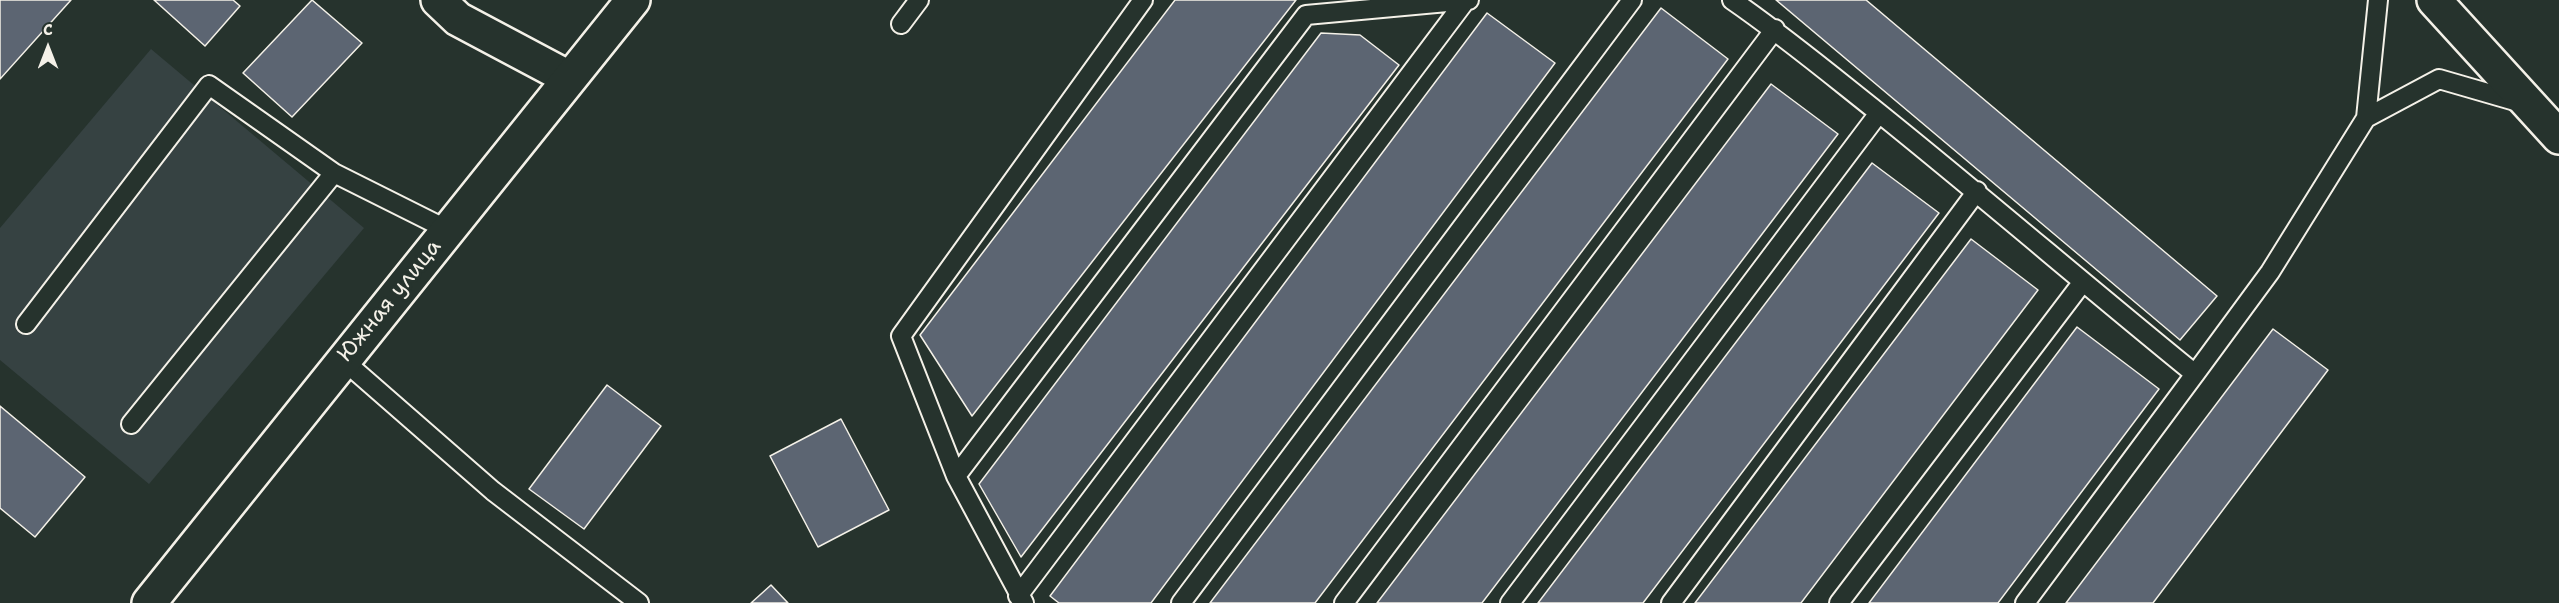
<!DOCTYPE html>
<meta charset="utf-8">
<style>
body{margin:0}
#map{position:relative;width:2559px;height:603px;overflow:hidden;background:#26332d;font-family:"Shantell Sans",sans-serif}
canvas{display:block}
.north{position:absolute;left:18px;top:18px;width:60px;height:60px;-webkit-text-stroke:4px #26332d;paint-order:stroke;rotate:0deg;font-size:16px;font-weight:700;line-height:24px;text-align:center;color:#f4f1e8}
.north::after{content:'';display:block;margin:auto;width:21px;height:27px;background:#f4f1e8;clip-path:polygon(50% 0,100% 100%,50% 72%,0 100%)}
</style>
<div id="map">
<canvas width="2559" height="603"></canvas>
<div class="north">С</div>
</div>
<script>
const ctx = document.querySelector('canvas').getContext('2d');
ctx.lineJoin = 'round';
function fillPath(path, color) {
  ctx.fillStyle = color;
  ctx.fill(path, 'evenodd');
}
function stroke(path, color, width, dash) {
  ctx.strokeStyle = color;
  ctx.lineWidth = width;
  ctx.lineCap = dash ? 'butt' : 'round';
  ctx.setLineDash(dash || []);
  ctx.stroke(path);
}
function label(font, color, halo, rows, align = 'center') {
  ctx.font = font + ' "Shantell Sans",sans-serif';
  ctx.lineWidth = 6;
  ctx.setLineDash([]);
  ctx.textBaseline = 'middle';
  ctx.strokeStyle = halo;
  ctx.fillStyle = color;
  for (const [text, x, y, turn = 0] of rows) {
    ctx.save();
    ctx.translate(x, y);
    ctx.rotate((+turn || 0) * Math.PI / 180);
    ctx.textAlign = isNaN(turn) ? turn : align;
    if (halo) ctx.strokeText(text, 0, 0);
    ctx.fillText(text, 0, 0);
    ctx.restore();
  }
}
const built = new Path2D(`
 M 151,49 L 364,228 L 149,484 L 0,360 L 0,228 Z`);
const building = new Path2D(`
 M 0,0 L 71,0 L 0,79 Z
 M 154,0 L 233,0 L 240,6 L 205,46 Z
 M 312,0 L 362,43 L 292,117 L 243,73 Z
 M 1175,0 L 1296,0 L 972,416 L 920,335 Z
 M 1776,0 L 1866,0 L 2217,296 L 2180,340 Z
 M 1661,8 L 1728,59 L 1315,603 L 1210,603 Z
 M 1487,13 L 1555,63 L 1151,603 L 1059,603 L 1050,596 Z
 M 1321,33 L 1360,35 L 1399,65 L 1021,557 L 979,484 Z
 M 1771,84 L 1838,134 L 1482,603 L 1377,603 Z
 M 1872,163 L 1939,213 L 1643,603 L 1538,603 Z
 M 1971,239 L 2038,290 L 1801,603 L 1695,603 Z
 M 2077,327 L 2159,389 L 1998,603 L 1869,603 Z
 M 2273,329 L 2328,370 L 2153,603 L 2066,603 Z
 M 607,385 L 661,426 L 584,529 L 529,489 Z
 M 0,406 L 85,477 L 35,537 L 0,508 Z
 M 841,419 L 889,510 L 818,547 L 770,456 Z
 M 771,585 L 788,603 L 751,603 Z`);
const lane = new Path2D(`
 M 1732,0 C 1783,35 1831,75 1879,113 C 1986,199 2089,288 2195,374 L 2270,272 L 2366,118 L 2378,0
 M 901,24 L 919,0
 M 2366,118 L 2439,79 L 2522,103
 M 26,324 L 209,85 L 334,173 L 448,230
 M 343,360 L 493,491 L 639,603
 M 131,424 L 334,173
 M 956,476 L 1306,15 L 1469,0
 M 1018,596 L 1466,0
 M 1024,603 L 956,476 L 901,336 L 1143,0
 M 1181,603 L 1632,0
 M 1344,603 L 1775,29
 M 1510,603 L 1879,113
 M 1671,603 L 1977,191
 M 1839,603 L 2082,283
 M 2025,603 L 2195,374`);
const street = new Path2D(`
 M 438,0 L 458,19 L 569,78`);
const secondary = new Path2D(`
 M 2434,0 L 2559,137
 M 149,603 L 633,0`);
const streetNames = [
 ["Южная улица",390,301,-51]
];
fillPath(built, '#364242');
fillPath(building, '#5c6572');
stroke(building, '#f4f1e8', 1.5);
stroke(lane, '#f4f1e8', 22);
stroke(street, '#f4f1e8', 38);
stroke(secondary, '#f4f1e8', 38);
stroke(lane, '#26332d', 18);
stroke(street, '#26332d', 33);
stroke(secondary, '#26332d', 33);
label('22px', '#f4f1e8', '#26332d', streetNames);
</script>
